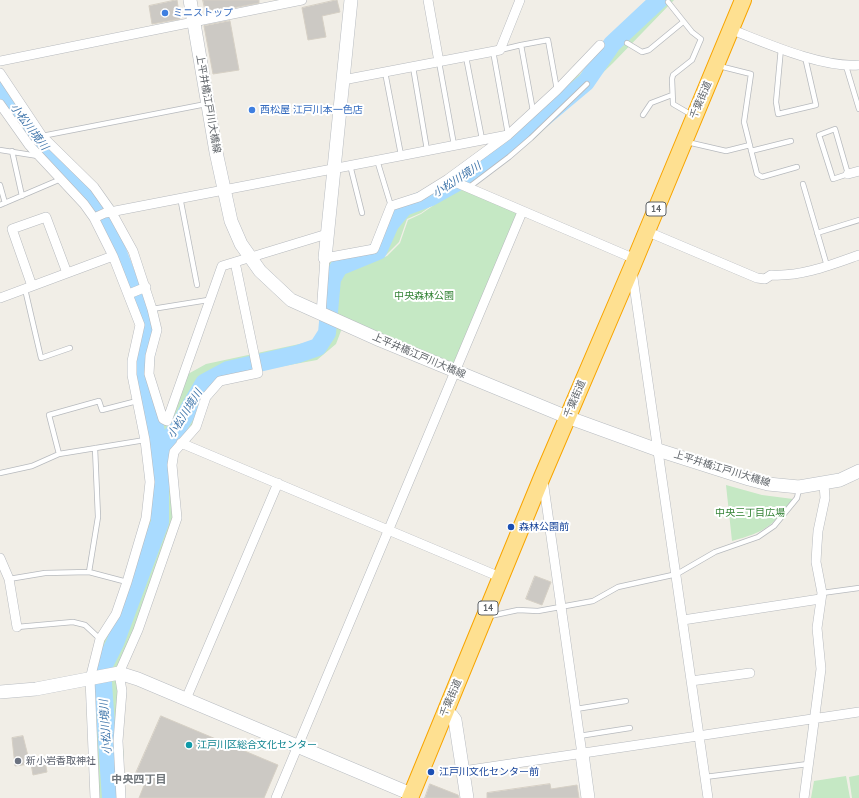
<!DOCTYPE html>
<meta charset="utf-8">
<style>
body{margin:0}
canvas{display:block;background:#f1eee7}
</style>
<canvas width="859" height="798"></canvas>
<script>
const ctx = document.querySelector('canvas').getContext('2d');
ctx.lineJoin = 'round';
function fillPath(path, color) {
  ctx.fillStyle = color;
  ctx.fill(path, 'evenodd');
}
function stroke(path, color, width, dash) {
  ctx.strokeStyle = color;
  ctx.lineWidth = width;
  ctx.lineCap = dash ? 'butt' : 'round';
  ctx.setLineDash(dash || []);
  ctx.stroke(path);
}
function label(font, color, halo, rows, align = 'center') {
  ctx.font = font + ' "PT Sans","Noto Sans JP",sans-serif';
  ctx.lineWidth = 4;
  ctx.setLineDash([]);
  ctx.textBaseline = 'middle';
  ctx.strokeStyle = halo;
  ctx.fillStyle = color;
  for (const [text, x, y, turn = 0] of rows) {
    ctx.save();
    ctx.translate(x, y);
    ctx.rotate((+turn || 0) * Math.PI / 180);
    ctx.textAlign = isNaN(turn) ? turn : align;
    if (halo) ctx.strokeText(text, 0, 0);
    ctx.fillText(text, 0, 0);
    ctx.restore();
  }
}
const green = new Path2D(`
 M 650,0 L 674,0 L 613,63 L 535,138 L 467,186 L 452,179 L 510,135 L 581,73 L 616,33 Z
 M 448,181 L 458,187 L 421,213 L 407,219 L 399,242 L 386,255 L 350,271 L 387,256 L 400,243 L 408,220 L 421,214 L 460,187 L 518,212 L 454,367 L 344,323 L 336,344 L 317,360 L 223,377 L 203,397 L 192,425 L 180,436 L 168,458 L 175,517 L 118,691 L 124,759 L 121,798 L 97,798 L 92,682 L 98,652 L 151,515 L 134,374 L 148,381 L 162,425 L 171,423 L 188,374 L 206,364 L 318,340 L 324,320 L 327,260 L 375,250 L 392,206 Z
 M 726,485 L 762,495 L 793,499 C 773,526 765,532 732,541 Z
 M 859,775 L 859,798 L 852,798 L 849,777 Z
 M 846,776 L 850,798 L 811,798 L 814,781 Z`);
const river = new Path2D(`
 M 0,87 L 8,101 L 46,149 L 107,224 L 147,328 L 147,349 L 142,382 L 153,418 L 160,451 L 160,522 L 115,643 L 102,669 L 111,798
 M 160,451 L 179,426 L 204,383 L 228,370 L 298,354 L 318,347 L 327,333 L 332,279 L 339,267 L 378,251 L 390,224 L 404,207 L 431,197 L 456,183 L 530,129 L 586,82 L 612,44 L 659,0`);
const building = new Path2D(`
 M 177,0 L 180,19 L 152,24 L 149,6 Z
 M 203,0 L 259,0 L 259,3 L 206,13 Z
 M 337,0 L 340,12 L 322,16 L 326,37 L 308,40 L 302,8 Z
 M 230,21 L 239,70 L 213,74 L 204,26 Z
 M 535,576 L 551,582 L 542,605 L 526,599 Z
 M 161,716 L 278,765 L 264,798 L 139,798 L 147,778 L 136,773 Z
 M 23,736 L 30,764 L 15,766 L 12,738 Z
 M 45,761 L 47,772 L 33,775 L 31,764 Z
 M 430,784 L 458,795 L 459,798 L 425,798 Z
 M 550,784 L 551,789 L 577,785 L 579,798 L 487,798 L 487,793 Z`);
const lane = new Path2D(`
 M 668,2 L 692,32 L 701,39 L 692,60 L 673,75 L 672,79 L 673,104 L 692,115
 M 627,43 L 642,52 L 649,50 L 683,22
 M 521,45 L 548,40 L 557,90
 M 781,48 L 776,102 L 778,114 L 816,105 L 805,57
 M 500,50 L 521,45 L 533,111
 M 493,51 L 508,134
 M 466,57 L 482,139
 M 439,62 L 454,145
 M 719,66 L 751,74 L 744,122 L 757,174 L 762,177 L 797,167
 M 846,66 L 859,109
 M 413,67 L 427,150
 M 385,72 L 401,155
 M 643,115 L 651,103 L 672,95
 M 835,129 L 848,174 L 833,179 L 819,135 Z
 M 687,142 L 726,151 L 750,145
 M 29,145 L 42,136 L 206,104
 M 0,150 L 38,156
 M 12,151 L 22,196
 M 751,151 L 791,141
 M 377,160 L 391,206
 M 350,165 L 362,213
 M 803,184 L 827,266
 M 0,185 L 5,203
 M 468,188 L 509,157 L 531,138 L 587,84
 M 180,197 L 197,285
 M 0,205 L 61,179
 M 817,233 L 859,220
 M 25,289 L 41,358 L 70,348
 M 152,309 L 208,300
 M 59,454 L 49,415 L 99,401 L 102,410 L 137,401
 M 0,473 L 32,466 L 59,454 L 145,440
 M 89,572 L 127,582
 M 9,579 L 45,573 L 89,572 L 98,517 L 95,448
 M 822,593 L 859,588
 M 490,616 L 518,610 L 538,611 L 593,601 L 618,587 L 677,574 L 715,552 L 758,537 L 774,526 L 797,498 L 799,489
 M 17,627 L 73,622 L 85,625 L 100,639
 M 576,709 L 626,701
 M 579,736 L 630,728
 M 705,777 L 808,764`);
const street = new Path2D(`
 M 428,0 L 439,62
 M 730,29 C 766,43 821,68 859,65
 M 0,61 L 302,0
 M 0,73 L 42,136 L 94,187 L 111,211 L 133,251 L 152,309 L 157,330 L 150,356 L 149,374 L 163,419 L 167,421 L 222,266 L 327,234
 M 343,80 L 500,50 L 520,0
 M 0,104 L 29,145 L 84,204 L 94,218 L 113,256 L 140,325 L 132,361 L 132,375 L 145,440 L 150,482 L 146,518 L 127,582 L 116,614 L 100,639 L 90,679 L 95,798
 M 848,174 L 859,171
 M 448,179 L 508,135 L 557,90 L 600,45
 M 94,218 L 105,213 L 508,135
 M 646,231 L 757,278 L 765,279 L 771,275 C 801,277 831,265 859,255
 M 632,271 L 708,798
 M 32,286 L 12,229 L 46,217 L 67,273
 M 129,294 L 146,287
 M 0,298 L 113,256
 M 321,314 L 325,258 L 374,249 L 391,206 L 419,197 L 448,179 L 635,259
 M 181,443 L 500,577
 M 543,480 L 582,754
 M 0,558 L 9,579 L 17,627
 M 683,620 L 820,599
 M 691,681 L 750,673
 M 186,699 L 278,483
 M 463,771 L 859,712
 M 121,798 L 118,741 L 122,691 L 119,673 L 138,630 L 177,518 L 172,465 L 174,452 L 196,427 L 206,397 L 220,381 L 258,373 L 235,262
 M 276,798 L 522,212
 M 804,798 L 821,669 L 817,628 L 822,593 L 816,562 L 817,545 L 818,531 L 825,498 L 824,484`);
const secondary = new Path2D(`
 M 190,0 L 216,152 L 231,221 L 241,244 L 260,271 L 291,300 L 380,340 L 567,417 L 658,450 L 749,479 L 768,484 L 799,487 L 840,480 L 859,471
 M 325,258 L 351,0
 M 0,692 L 36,689 L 119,673 L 138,679 L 411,794
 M 445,713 L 452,716 L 455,720 L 467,798
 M 582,754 L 588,798`);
const highway = new Path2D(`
 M 410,798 L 542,477 L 632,267 L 743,0`);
const markers = [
 [165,13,4,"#3f7fe0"],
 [252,110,4,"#3f7fe0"],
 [511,527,4,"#1a4fb4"],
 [189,745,4,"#0f9aa8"],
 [18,761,4,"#6b7280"],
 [431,772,4,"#1a4fb4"]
];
const shields = [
 [656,209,20],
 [488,608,20]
];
const shieldNames = [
 ["14",656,209],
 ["14",488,608]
];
const shopNames = [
 ["ミニストップ",173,13],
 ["西松屋 江戸川本一色店",260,110]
];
const streetNames = [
 ["千葉街道",701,100,-67],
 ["上平井橋江戸川大橋線",208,104,80],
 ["上平井橋江戸川大橋線",419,356,23],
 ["千葉街道",575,399,-67],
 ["上平井橋江戸川大橋線",722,469,17],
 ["千葉街道",451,698,-67]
];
const parkNames = [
 ["中央森林公園",424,296],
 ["中央三丁目広場",750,513]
];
const transitNames = [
 ["森林公園前",519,527],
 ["江戸川文化センター前",439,772]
];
const cultureNames = [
 ["江戸川区総合文化センター",197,745]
];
const worshipNames = [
 ["新小岩香取神社",26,761]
];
const waterNames = [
 ["小松川境川",29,127,53],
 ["小松川境川",457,180,-33],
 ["小松川境川",185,414,-58],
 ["小松川境川",106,727,-94]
];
const neighbourhoodNames = [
 ["中央四丁目",139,780]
];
fillPath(green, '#c5e8c4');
stroke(river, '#a9dbff', 18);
fillPath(building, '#ccc9c4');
stroke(building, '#d6d0c5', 1);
stroke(lane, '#b7babe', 6);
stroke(street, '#b7babe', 10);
stroke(secondary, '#b8bcc1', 14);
stroke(highway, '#f8a500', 18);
stroke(lane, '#fff', 4.5);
stroke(street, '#fff', 9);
stroke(secondary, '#fff', 13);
stroke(highway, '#fee091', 16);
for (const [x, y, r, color] of markers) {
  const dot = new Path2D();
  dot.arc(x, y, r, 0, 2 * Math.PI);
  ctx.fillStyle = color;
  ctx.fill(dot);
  stroke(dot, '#fff', 1.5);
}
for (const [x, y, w] of shields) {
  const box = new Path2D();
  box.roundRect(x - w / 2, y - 7, w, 14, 3);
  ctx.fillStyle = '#fff';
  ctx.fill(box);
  stroke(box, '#5e6368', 1);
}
label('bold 9px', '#5e6368', null, shieldNames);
label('10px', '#366cbe', '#fff', shopNames, 'left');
label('10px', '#5e6368', '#fff', streetNames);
label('10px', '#338235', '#fff', parkNames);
label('10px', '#164399', '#fff', transitNames, 'left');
label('10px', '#0d838f', '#fff', cultureNames, 'left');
label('10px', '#5b616d', '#fff', worshipNames, 'left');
label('italic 11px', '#4076ab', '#fff', waterNames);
label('bold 11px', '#6f757a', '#fff', neighbourhoodNames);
</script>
